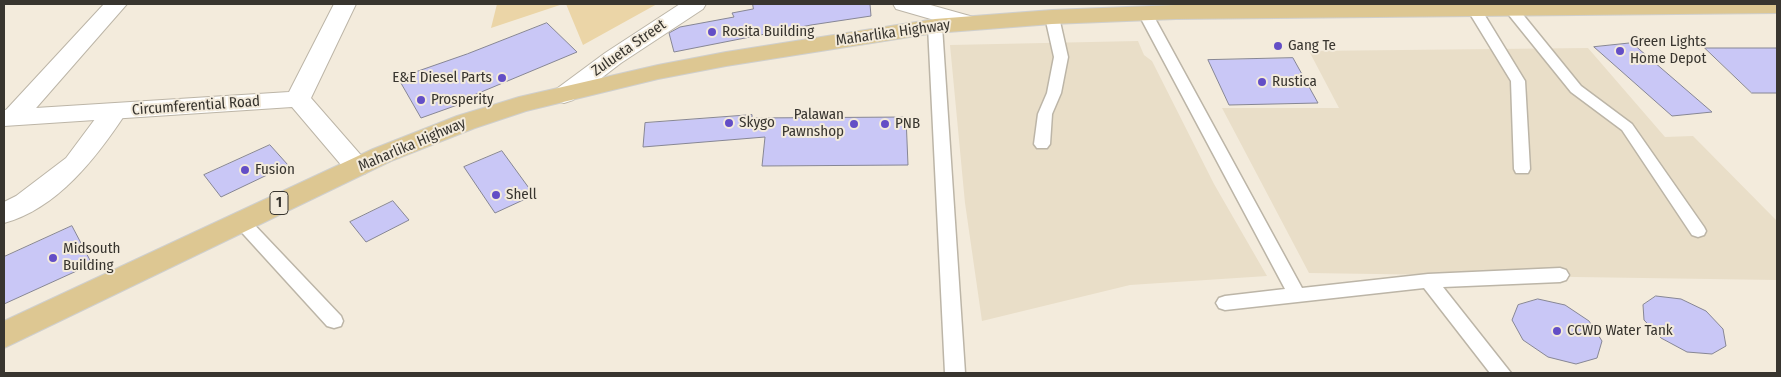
<!DOCTYPE html>
<style>
body{margin:0}
#map{position:relative;width:1781px;height:377px;overflow:hidden;background:#f3ebdc;font-family:"Fira Sans Condensed",sans-serif}
canvas{display:block}
.frame{position:absolute;inset:0;border:5px solid #38352f;pointer-events:none}
</style>
<div id="map">
<canvas width="1781" height="377"></canvas>
<div class="frame"></div>
</div>
<script>
const ctx = document.querySelector('canvas').getContext('2d');
ctx.lineJoin = 'round';
function fillPath(path, color) {
  ctx.fillStyle = color;
  ctx.fill(path, 'evenodd');
}
function stroke(path, color, width, dash) {
  ctx.strokeStyle = color;
  ctx.lineWidth = width;
  ctx.lineCap = dash ? 'butt' : 'round';
  ctx.setLineDash(dash || []);
  ctx.stroke(path);
}
function label(font, color, halo, rows, align = 'center') {
  ctx.font = font + ' "Fira Sans Condensed",sans-serif';
  ctx.lineWidth = 4;
  ctx.setLineDash([]);
  ctx.textBaseline = 'middle';
  ctx.strokeStyle = halo;
  ctx.fillStyle = color;
  for (const [text, x, y, turn = 0] of rows) {
    ctx.save();
    ctx.translate(x, y);
    ctx.rotate((+turn || 0) * Math.PI / 180);
    ctx.textAlign = isNaN(turn) ? turn : align;
    if (halo) ctx.strokeText(text, 0, 0);
    ctx.fillText(text, 0, 0);
    ctx.restore();
  }
}
const built = new Path2D(`
 M 1138,41 L 1144,55 L 1152,61 L 1214,184 L 1267,276 L 1130,285 L 982,321 L 965,203 L 950,45 Z
 M 1588,48 L 1665,137 L 1693,136 L 1777,221 L 1777,280 L 1309,273 L 1222,108 L 1339,108 L 1309,51 Z`);
const green = new Path2D(`
 M 497,4 L 563,4 L 491,28 Z
 M 566,4 L 657,4 L 583,45 Z`);
const building = new Path2D(`
 M 753,4 L 870,4 L 871,16 L 811,25 L 674,52 L 669,33 L 680,27 L 734,17 L 732,13 L 753,9 Z
 M 547,23 L 577,52 L 474,95 L 477,98 L 421,118 L 398,78 L 467,54 Z
 M 1632,43 L 1712,112 L 1672,116 L 1594,47 Z
 M 1705,48 L 1777,48 L 1777,93 L 1752,93 Z
 M 1293,58 L 1318,103 L 1229,105 L 1208,60 Z
 M 752,115 L 752,118 L 906,117 L 908,165 L 762,166 L 765,137 L 643,147 L 645,123 Z
 M 270,145 L 288,165 L 221,197 L 204,175 Z
 M 502,151 L 534,195 L 495,213 L 464,167 Z
 M 393,201 L 409,220 L 366,242 L 350,222 Z
 M 72,226 L 92,264 L 4,304 L 4,257 Z
 M 1656,296 L 1681,299 L 1706,311 L 1723,329 L 1726,346 L 1712,354 L 1687,352 L 1661,338 L 1644,320 L 1643,305 Z
 M 1538,299 L 1565,305 L 1589,321 L 1602,341 L 1597,358 L 1576,364 L 1548,357 L 1523,340 L 1512,320 L 1518,305 Z`);
const service = new Path2D(`
 M 1474,5 L 1481,9 L 1525,81 L 1530,169 L 1528,173 L 1516,173 L 1514,169 L 1511,81 L 1467,9 Z
 M 1511,5 L 1516,6 L 1581,86 L 1632,124 L 1704,227 L 1706,231 L 1704,235 L 1698,237 L 1692,235 L 1622,130 L 1571,92 L 1504,9 Z
 M 1145,9 L 1152,13 L 1302,288 L 1428,274 L 1560,268 L 1566,270 L 1569,275 L 1566,280 L 1560,282 L 1443,287 L 1511,373 L 1490,373 L 1424,288 L 1225,310 L 1219,308 L 1216,303 L 1219,298 L 1225,296 L 1285,289 L 1138,13 Z
 M 1052,13 L 1059,17 L 1068,57 L 1061,93 L 1052,114 L 1050,144 L 1047,148 L 1037,148 L 1034,144 L 1038,114 L 1047,93 L 1054,57 L 1045,17 Z
 M 935,22 L 942,26 L 965,373 L 945,373 L 928,26 Z
 M 241,215 L 247,217 L 341,316 L 343,321 L 341,326 L 334,328 L 327,326 L 235,225 L 233,221 L 235,217 Z`);
const minor = new Path2D(`
 M 104,4 L 127,4 L 23,123 L 14,125 L 5,123 L 5,111 Z
 M 113,105 L 122,107 L 126,113 C 97,157 57,209 4,223 L 4,202 L 16,196 L 66,158 L 104,107 Z`);
const tertiary = new Path2D(`
 M 334,4 L 356,4 L 311,98 L 366,161 L 370,167 L 366,173 L 357,176 L 348,173 L 292,107 L 4,126 L 4,110 L 289,92 Z`);
const secondary = new Path2D(`
 M 680,4 L 706,4 L 703,9 L 621,63 L 573,100 L 564,103 L 555,100 L 552,95 L 555,90 L 605,53 Z
 M 893,4 L 927,4 L 977,18 L 980,23 L 977,28 L 969,30 L 896,9 Z`);
const primary = new Path2D(`
 M 1333,4 L 1777,4 L 1777,13 L 1176,19 L 1052,24 L 935,33 L 726,66 L 658,79 L 526,111 L 475,128 L 391,161 L 4,348 L 4,321 L 373,149 L 457,116 L 519,97 L 658,65 L 726,52 L 935,19 L 1052,10 L 1176,5 Z`);
const markers = [
 [712,32,5,"#634ec6"],
 [1278,46,5,"#634ec6"],
 [1620,51,5,"#634ec6"],
 [502,78,5,"#634ec6"],
 [1262,82,5,"#634ec6"],
 [421,100,5,"#634ec6"],
 [729,123,5,"#634ec6"],
 [854,124,5,"#634ec6"],
 [885,124,5,"#634ec6"],
 [245,170,5,"#634ec6"],
 [496,195,5,"#634ec6"],
 [53,258,5,"#634ec6"],
 [1557,331,5,"#634ec6"]
];
const shields = [
 [279,203,18]
];
const shieldNames = [
 ["1",279,203]
];
const poiNames = [
 ["Rosita Building",722,32],
 ["Green Lights",1630,42],
 ["Home Depot",1630,59],
 ["Gang Te",1288,46],
 ["E&E Diesel Parts",492,78,"right"],
 ["Rustica",1272,82],
 ["Prosperity",431,100],
 ["Palawan",844,115,"right"],
 ["Pawnshop",844,132,"right"],
 ["Skygo",739,123],
 ["PNB",895,124],
 ["Fusion",255,170],
 ["Shell",506,195],
 ["Midsouth",63,249],
 ["Building",63,266],
 ["CCWD Water Tank",1567,331]
];
const streetNames = [
 ["Maharlika Highway",893,33,-8],
 ["Zulueta Street",629,48,-35],
 ["Circumferential Road",196,106,-4],
 ["Maharlika Highway",412,145,-23]
];
fillPath(built, '#e9dec8');
fillPath(green, '#ebd5a7');
fillPath(building, '#c9c7f6');
stroke(building, '#868694', 1);
stroke(service, '#bcb5a7', 3);
stroke(minor, '#bcb5a7', 2);
stroke(tertiary, '#bcb5a7', 2);
stroke(secondary, '#bcb5a7', 2);
stroke(primary, '#cfcfcd', 2);
fillPath(service, '#fff');
fillPath(minor, '#fff');
fillPath(tertiary, '#fff');
fillPath(secondary, '#fff');
fillPath(primary, '#ddc792');
for (const [x, y, r, color] of markers) {
  const dot = new Path2D();
  dot.arc(x, y, r, 0, 2 * Math.PI);
  ctx.fillStyle = color;
  ctx.fill(dot);
  stroke(dot, '#f3ebdc', 2);
}
for (const [x, y, w] of shields) {
  const box = new Path2D();
  box.roundRect(x - w / 2, y - 11.5, w, 23, 4);
  ctx.fillStyle = '#f3ebdc';
  ctx.fill(box);
  stroke(box, '#38352f', 1);
}
label('bold 14px', '#38352f', null, shieldNames);
label('15px', '#38352f', '#f3ebdc', poiNames, 'left');
label('15px', '#38352f', '#f3ebdc', streetNames);
</script>
